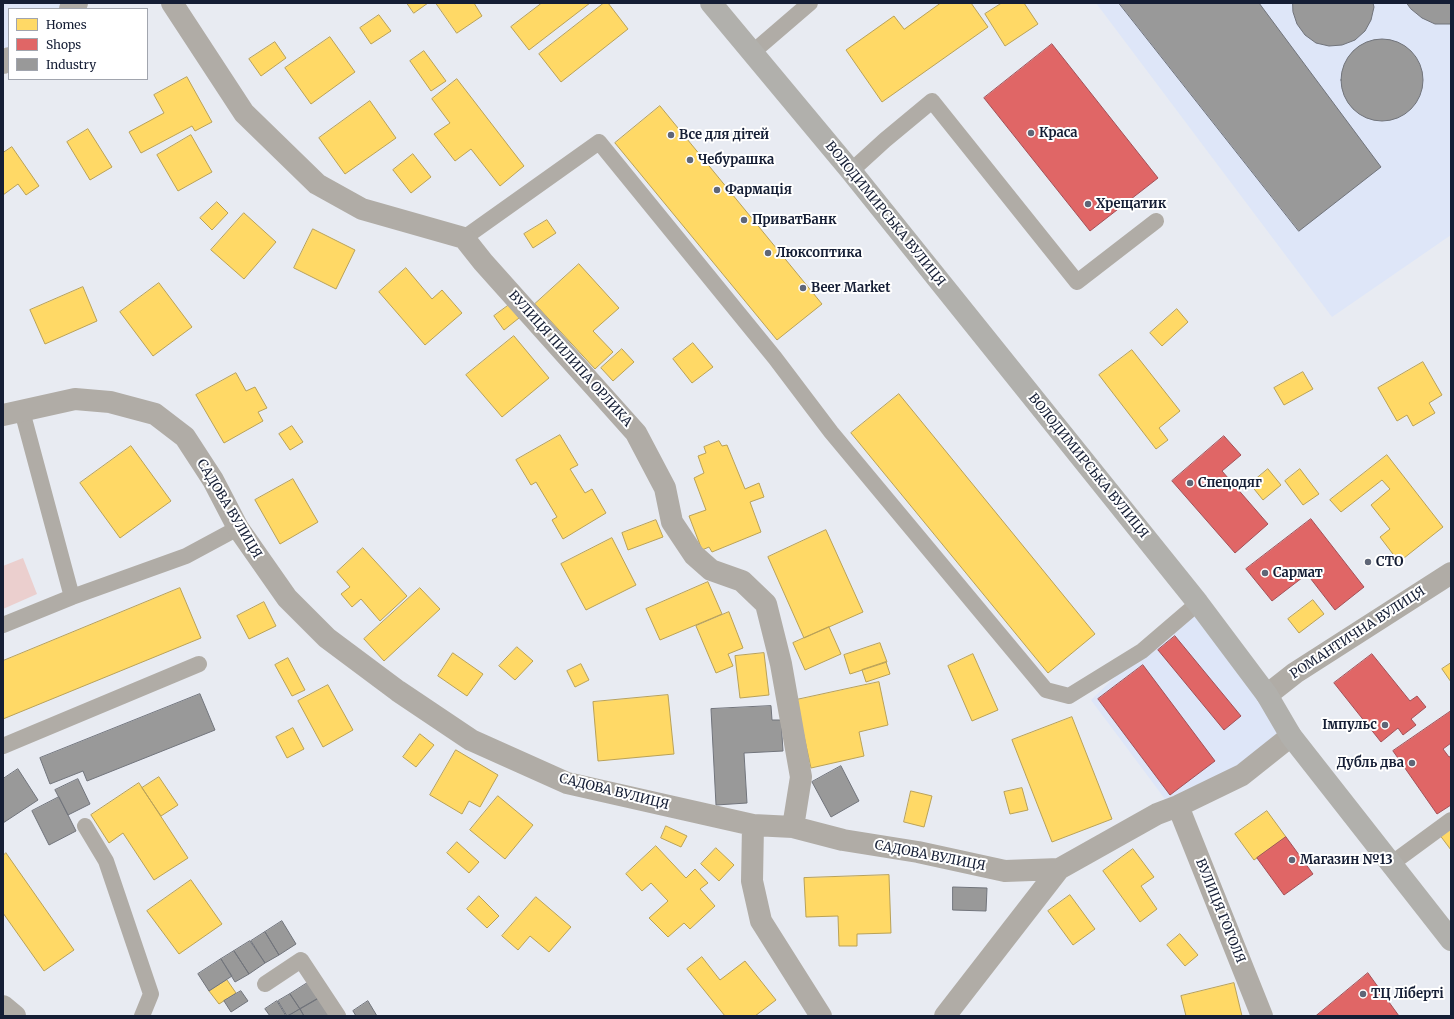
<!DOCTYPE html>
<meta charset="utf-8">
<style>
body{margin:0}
#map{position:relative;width:1454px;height:1019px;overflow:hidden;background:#e8ebf2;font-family:Merriweather,serif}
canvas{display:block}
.frame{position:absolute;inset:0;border:4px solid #151e35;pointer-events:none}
.legend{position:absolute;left:8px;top:8px;width:140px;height:72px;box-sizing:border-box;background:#fff;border:1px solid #a1a5ae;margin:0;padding:5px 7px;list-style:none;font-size:12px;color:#151e35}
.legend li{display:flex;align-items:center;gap:8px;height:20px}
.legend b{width:20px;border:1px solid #a1a5ae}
</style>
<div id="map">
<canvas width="1454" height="1019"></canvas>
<div class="frame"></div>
<ul class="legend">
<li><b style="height:11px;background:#ffd966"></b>Homes</li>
<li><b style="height:11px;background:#e06666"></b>Shops</li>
<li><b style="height:11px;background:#999"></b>Industry</li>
</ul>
</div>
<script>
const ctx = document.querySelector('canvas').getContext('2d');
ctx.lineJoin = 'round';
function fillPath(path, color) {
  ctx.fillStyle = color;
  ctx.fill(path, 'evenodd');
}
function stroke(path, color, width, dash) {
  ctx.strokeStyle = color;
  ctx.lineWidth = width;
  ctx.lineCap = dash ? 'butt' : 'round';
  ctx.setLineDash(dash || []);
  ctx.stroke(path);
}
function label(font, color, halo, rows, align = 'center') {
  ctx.font = font + ' Merriweather,serif';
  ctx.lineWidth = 4;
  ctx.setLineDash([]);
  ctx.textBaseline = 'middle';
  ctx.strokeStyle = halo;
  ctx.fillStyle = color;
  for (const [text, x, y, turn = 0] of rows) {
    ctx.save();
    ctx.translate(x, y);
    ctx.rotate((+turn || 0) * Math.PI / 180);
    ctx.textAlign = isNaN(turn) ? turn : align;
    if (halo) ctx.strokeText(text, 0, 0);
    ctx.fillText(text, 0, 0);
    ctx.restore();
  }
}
const built = new Path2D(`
 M 3,3 L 77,3 L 70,9 L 9,9 L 9,58 L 3,63 Z
 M 1096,3 L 1451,3 L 1451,235 L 1332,317 Z
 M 1198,603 L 1291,736 L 1242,775 L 1165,799 L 1091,700 L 1142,651 Z`);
const green = new Path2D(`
 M 23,558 L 37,594 L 3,609 L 3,566 Z`);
const homes = new Path2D(`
 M 407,3 L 428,3 L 414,13 Z
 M 436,3 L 474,3 L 482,16 L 457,33 Z
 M 542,3 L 590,3 L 529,50 L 511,27 Z
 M 604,3 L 608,3 L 628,29 L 561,82 L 539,54 Z
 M 941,3 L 971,3 L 988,27 L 882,102 L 846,50 L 894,16 L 904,29 Z
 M 1002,3 L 1024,3 L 1038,24 L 1005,46 L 985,14 Z
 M 379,15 L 391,31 L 371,44 L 360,28 Z
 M 330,37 L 355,72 L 311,104 L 285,68 Z
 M 275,42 L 286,58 L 261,76 L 249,59 Z
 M 424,51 L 446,81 L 431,91 L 410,61 Z
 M 187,77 L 212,122 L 195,131 L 192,126 L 141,153 L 129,132 L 164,113 L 154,95 Z
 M 457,79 L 524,166 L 500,186 L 471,149 L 455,161 L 434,134 L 450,123 L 432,99 Z
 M 370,101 L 396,138 L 345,174 L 319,138 Z
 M 660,106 L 822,304 L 777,340 L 615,143 Z
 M 88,129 L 112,167 L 90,180 L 67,142 Z
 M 191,135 L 212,172 L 178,191 L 157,155 Z
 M 12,147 L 39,186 L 26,195 L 18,184 L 3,195 L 3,153 Z
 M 413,154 L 431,177 L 411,193 L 393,170 Z
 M 217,202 L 228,213 L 212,230 L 200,218 Z
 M 244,213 L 276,242 L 244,279 L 211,250 Z
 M 547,220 L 556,233 L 533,248 L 524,234 Z
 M 313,229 L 355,250 L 336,289 L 294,268 Z
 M 579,264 L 619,308 L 593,331 L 613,352 L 595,369 L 535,304 Z
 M 406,268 L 432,299 L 442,290 L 462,313 L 425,345 L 379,292 Z
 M 159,283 L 192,327 L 153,356 L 120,312 Z
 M 83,287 L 97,321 L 45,344 L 30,310 Z
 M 509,305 L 519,318 L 504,330 L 494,316 Z
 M 1177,309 L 1188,322 L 1162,346 L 1150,333 Z
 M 514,336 L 549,378 L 502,417 L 466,375 Z
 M 693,343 L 713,367 L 692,383 L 673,359 Z
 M 622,349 L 634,362 L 613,381 L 601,368 Z
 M 1132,350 L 1180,411 L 1159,428 L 1168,440 L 1156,449 L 1099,375 Z
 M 1423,362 L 1442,395 L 1429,403 L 1435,413 L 1413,426 L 1407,415 L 1397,421 L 1378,388 Z
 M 1303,372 L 1313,389 L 1284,405 L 1274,388 Z
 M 236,373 L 246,391 L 255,387 L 267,408 L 258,412 L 263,421 L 224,443 L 196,395 Z
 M 899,394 L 1095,634 L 1048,673 L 851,433 Z
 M 292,426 L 303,442 L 290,450 L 279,434 Z
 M 560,435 L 578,465 L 570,469 L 585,493 L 592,489 L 606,513 L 563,539 L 552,520 L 557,517 L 536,482 L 531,485 L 516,460 Z
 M 719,441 L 722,446 L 727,445 L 745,489 L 759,483 L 764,497 L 750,502 L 761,532 L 712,552 L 709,547 L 702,550 L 689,516 L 706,510 L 694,478 L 704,473 L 698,456 L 706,453 L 704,447 Z
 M 131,446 L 171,501 L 120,538 L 80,483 Z
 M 1387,455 L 1443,527 L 1399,562 L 1380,537 L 1390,529 L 1371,505 L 1390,489 L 1382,480 L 1341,512 L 1330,500 Z
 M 1268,469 L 1281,485 L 1263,500 L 1250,484 Z
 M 1300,469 L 1319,494 L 1303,505 L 1285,481 Z
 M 293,479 L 318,522 L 280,544 L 255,500 Z
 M 656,520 L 663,537 L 628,550 L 622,533 Z
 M 826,530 L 863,612 L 804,638 L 768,557 Z
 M 612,538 L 636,585 L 586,610 L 561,564 Z
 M 363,548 L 407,596 L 380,621 L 361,599 L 352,607 L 341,594 L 350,587 L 337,572 Z
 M 708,582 L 722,614 L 660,640 L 646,609 Z
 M 180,588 L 201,638 L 3,719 L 3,661 Z
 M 420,588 L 440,609 L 384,661 L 364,639 Z
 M 1313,600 L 1324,614 L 1299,633 L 1288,619 Z
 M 264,602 L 276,626 L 249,639 L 237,616 Z
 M 729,612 L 743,648 L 728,654 L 733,666 L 716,673 L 696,626 Z
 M 829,627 L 841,654 L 805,670 L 793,643 Z
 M 880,643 L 887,662 L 850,674 L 844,655 Z
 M 517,647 L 533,661 L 515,680 L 499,666 Z
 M 453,653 L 483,674 L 467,696 L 438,676 Z
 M 764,653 L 769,695 L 740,698 L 735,656 Z
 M 973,654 L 998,710 L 972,721 L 948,666 Z
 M 288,658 L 305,690 L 292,696 L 275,665 Z
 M 886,662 L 890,674 L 866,682 L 862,670 Z
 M 1451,663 L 1451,682 L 1442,669 Z
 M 581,664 L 589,680 L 575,687 L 567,671 Z
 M 879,682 L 888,725 L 859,732 L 864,756 L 811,768 L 796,700 Z
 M 328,685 L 353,730 L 323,747 L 298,701 Z
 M 668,695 L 674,754 L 598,761 L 593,702 Z
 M 1072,717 L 1112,819 L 1052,842 L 1012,740 Z
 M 293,728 L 304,749 L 287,758 L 276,737 Z
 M 420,734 L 434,745 L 416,767 L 403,757 Z
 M 456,750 L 498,775 L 480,807 L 469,801 L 462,814 L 430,795 Z
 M 159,777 L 178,805 L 161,816 L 142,788 Z
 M 139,783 L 188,858 L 154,880 L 123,833 L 109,843 L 91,815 Z
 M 1022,788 L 1028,810 L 1010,814 L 1004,792 Z
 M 911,791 L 932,796 L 924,827 L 904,822 Z
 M 498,796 L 533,825 L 505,859 L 470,830 Z
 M 1267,811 L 1286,837 L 1254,860 L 1235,834 Z
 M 666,826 L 687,836 L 681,847 L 661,838 Z
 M 1451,826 L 1451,850 L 1439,834 Z
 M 457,842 L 479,862 L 469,873 L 447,853 Z
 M 656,846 L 686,878 L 695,869 L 708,883 L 700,889 L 715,906 L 690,929 L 684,923 L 668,937 L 649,918 L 668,901 L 651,883 L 642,891 L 626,874 Z
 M 716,848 L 734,865 L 719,881 L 701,864 Z
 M 1133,849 L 1154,877 L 1141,886 L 1157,909 L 1140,922 L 1103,871 Z
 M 6,853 L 74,950 L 44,971 L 3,913 L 3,856 Z
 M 889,875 L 891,933 L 857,934 L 857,946 L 839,946 L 838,916 L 806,917 L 804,878 Z
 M 191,880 L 222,924 L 179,954 L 147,911 Z
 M 1070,895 L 1095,929 L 1073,945 L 1048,911 Z
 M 479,896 L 499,916 L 487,928 L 467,909 Z
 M 536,897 L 571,927 L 549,952 L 530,936 L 518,950 L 502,936 Z
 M 1180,934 L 1198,955 L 1185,966 L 1167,945 Z
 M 702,957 L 720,980 L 745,961 L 776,1000 L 755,1016 L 725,1016 L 687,969 Z
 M 227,980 L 236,993 L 219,1004 L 209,991 Z
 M 1234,983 L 1242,1016 L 1186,1016 L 1181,996 Z`);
const shops = new Path2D(`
 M 1052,44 L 1158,178 L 1090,231 L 984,98 Z
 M 1224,436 L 1241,455 L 1222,471 L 1268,524 L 1235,553 L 1172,481 Z
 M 1311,519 L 1364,587 L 1335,610 L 1307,574 L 1272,601 L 1246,569 Z
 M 1175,636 L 1241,716 L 1224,730 L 1158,650 Z
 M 1372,654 L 1410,701 L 1417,696 L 1426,707 L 1411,719 L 1416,725 L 1403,735 L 1398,728 L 1381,742 L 1334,683 Z
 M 1143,665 L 1215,761 L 1170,795 L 1098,699 Z
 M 1451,711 L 1451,743 L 1443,749 L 1449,757 L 1451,756 L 1451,805 L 1437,814 L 1393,751 Z
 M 1286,837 L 1313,874 L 1284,895 L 1257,858 Z
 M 1368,973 L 1399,1016 L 1316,1016 Z`);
const industry = new Path2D(`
 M 1119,3 L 1259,3 L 1381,167 L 1299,231 Z
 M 1293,3 L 1373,3 L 1374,7 L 1371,20 L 1365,31 L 1355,40 L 1342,45 L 1329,46 L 1316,43 L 1305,35 L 1297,24 L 1293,12 Z
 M 1407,3 L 1451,3 L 1451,24 L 1435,24 L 1422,18 L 1411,9 Z
 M1341 80a41 41 0 1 1 82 0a41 41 0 1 1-82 0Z
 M 200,694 L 215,730 L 87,781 L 83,771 L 50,784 L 40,758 Z
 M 771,706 L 772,720 L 781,720 L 783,751 L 744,753 L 747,803 L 716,805 L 711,709 Z
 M 841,766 L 859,801 L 831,817 L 812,782 Z
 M 18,769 L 38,800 L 3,823 L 3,779 Z
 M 78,779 L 90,804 L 68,815 L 55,790 Z
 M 59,797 L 76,831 L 49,845 L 32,811 Z
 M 953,887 L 987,888 L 986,911 L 953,910 Z
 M 282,921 L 296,944 L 279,955 L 265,932 Z
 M 265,932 L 279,955 L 265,963 L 251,941 Z
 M 250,941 L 265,963 L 249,974 L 234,951 Z
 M 234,951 L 249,974 L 235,982 L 221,959 Z
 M 221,959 L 232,976 L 209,991 L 198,974 Z
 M 309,982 L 319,998 L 300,1009 L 290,994 Z
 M 241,991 L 248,1001 L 231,1012 L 224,1001 Z
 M 290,994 L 300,1009 L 287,1016 L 278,1001 Z
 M 319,998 L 330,1016 L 304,1016 L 300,1009 Z
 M 277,1001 L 286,1016 L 270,1016 L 265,1009 Z
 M 368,1001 L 377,1016 L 356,1016 L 353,1011 Z
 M 300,1009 L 304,1016 L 289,1016 Z`);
const service = new Path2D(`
 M 753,52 L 810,3
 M 851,171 L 885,140 L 932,101 L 1077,282 L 1156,221
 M 464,238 L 599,142 L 775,358 L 831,432 L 1046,690 L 1069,696 L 1142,651 L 1198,603
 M 22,411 L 72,597
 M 3,625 L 72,597 L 186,556 L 238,528
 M 3,746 L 199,664
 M 85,826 L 106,861 L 151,994 L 142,1016
 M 1391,864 L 1451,820
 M 265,984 L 301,960 L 338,1016`);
const minor = new Path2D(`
 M 172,3 L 244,113 L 317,184 L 362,209 L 464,238 L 483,262 L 636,433 L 665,488 L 672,522 L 694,555 L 711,570 L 742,581 L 766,604 L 781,664 L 801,777 L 793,827
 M 70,9 L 77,3
 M 3,63 L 9,58
 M 3,415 L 75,399 L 110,402 L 155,414 L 185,437 L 213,480 L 238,528 L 287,598 L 327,638 L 398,691 L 471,740 L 567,783 L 753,825 L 793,827 L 843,840 L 918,852 L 1005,871 L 1059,869 L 1157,814 L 1178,806 L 1242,775 L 1291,736
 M 1267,695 L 1295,673 L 1451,573
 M 1178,806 L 1262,1016
 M 753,825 L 752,881 L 761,921 L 821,1016
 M 3,1006 L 15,1016
 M 945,1016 L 1059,869`);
const primary = new Path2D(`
 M 711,3 L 851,171 L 1198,603 L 1267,695 L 1291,736 L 1451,940`);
const markers = [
 [1031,133,4,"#5f6677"],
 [671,135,4,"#5f6677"],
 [690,160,4,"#5f6677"],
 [717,190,4,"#5f6677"],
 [1088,204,4,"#5f6677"],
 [744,220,4,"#5f6677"],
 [768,253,4,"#5f6677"],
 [803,288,4,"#5f6677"],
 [1190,483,4,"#5f6677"],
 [1368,562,4,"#5f6677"],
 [1265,573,4,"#5f6677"],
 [1385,725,4,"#5f6677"],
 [1412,763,4,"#5f6677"],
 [1292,860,4,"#5f6677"],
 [1363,994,4,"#5f6677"]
];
const poiNames = [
 ["Краса",1039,133],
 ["Все для дітей",679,135],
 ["Чебурашка",698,160],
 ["Фармація",725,190],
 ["Хрещатик",1096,204],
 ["ПриватБанк",752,220],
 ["Люксоптика",776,253],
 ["Beer Market",811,288],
 ["Спецодяг",1198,483],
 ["СТО",1376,562],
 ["Сармат",1273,573],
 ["Імпульс",1377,725,"right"],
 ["Дубль два",1404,763,"right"],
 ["Магазин №13",1300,860],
 ["ТЦ Ліберті",1371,994]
];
const streetNames = [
 ["ВОЛОДИМИРСЬКА ВУЛИЦЯ",885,214,51],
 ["ВУЛИЦЯ ПИЛИПА ОРЛИКА",570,359,48],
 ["ВОЛОДИМИРСЬКА ВУЛИЦЯ",1088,466,51],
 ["САДОВА ВУЛИЦЯ",229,509,59],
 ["РОМАНТИЧНА ВУЛИЦЯ",1358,633,-33],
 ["САДОВА ВУЛИЦЯ",614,792,14],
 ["САДОВА ВУЛИЦЯ",930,856,11],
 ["ВУЛИЦЯ ГОГОЛЯ",1220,911,68]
];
fillPath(built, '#dee6f8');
fillPath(green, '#ebcfce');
fillPath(homes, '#ffd966');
stroke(homes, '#b9a157', 1);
fillPath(shops, '#e06666');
stroke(shops, '#a35057', 1);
fillPath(industry, '#999');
stroke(industry, '#71747b', 1);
stroke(service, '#b0aca6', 16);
stroke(minor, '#b0aca6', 22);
stroke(primary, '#b1b0ac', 22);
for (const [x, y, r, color] of markers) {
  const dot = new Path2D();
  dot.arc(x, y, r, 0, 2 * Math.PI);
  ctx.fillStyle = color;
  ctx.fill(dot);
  stroke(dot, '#fff', 1.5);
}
label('bold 13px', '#151e35', '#fff', poiNames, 'left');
label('13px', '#151e35', '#fff', streetNames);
</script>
